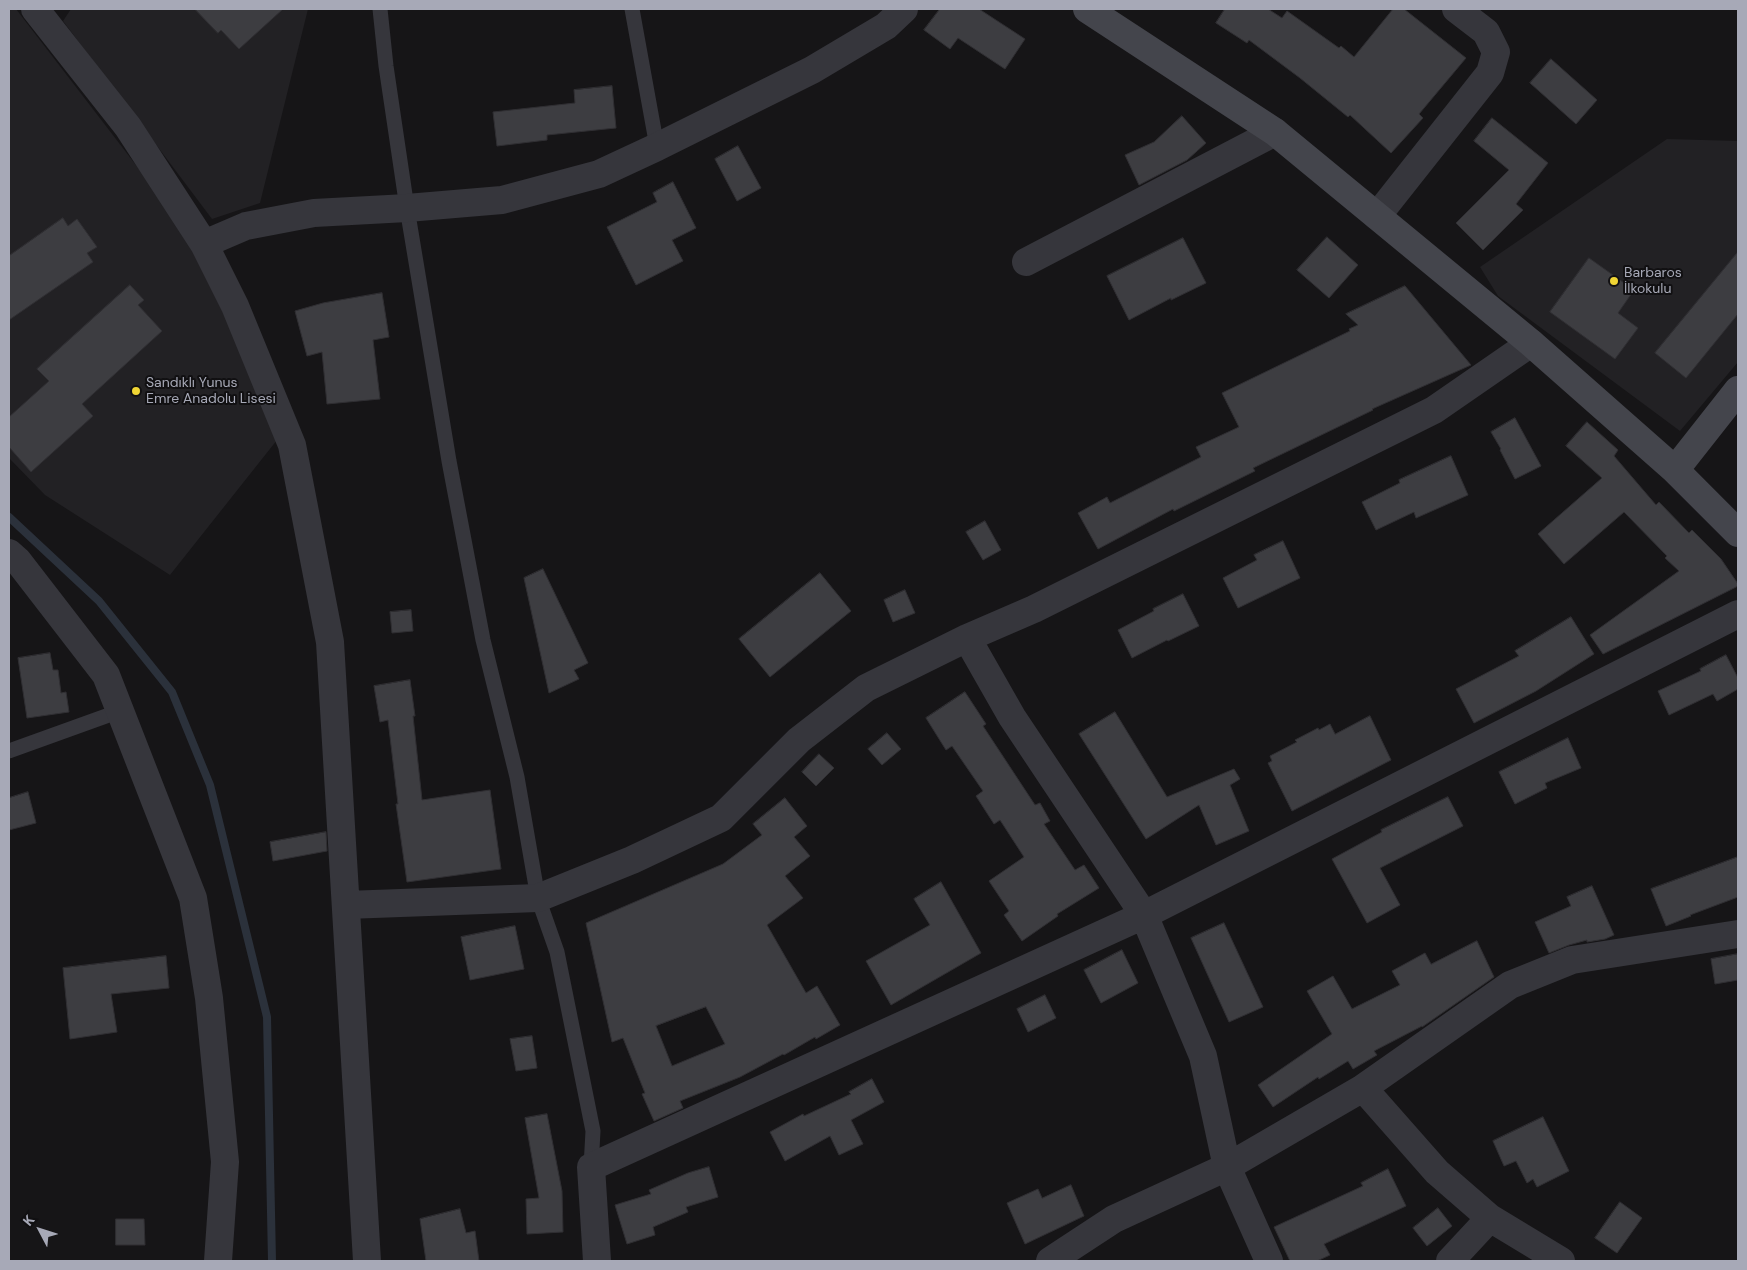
<!DOCTYPE html>
<meta charset="utf-8">
<style>
body{margin:0}
#map{position:relative;width:1747px;height:1270px;overflow:hidden;background:#161517;font-family:"DM Sans",sans-serif}
canvas{display:block}
.frame{position:absolute;inset:0;border:10px solid #a7a9b7;pointer-events:none}
.north{position:absolute;left:15px;top:1205px;width:50px;height:50px;-webkit-text-stroke:4px #111012;paint-order:stroke;rotate:310deg;font-size:14px;font-weight:700;line-height:20px;text-align:center;color:#a7a9b7}
.north::after{content:'';display:block;margin:auto;width:18px;height:22px;background:#a7a9b7;clip-path:polygon(50% 0,100% 100%,50% 72%,0 100%)}
</style>
<div id="map">
<canvas width="1747" height="1270"></canvas>
<div class="frame"></div>
<div class="north">K</div>
</div>
<script>
const ctx = document.querySelector('canvas').getContext('2d');
ctx.lineJoin = 'round';
function fillPath(path, color) {
  ctx.fillStyle = color;
  ctx.fill(path, 'evenodd');
}
function stroke(path, color, width, dash) {
  ctx.strokeStyle = color;
  ctx.lineWidth = width;
  ctx.lineCap = dash ? 'butt' : 'round';
  ctx.setLineDash(dash || []);
  ctx.stroke(path);
}
function label(font, color, halo, rows, align = 'center') {
  ctx.font = font + ' "DM Sans",sans-serif';
  ctx.lineWidth = 4;
  ctx.setLineDash([]);
  ctx.textBaseline = 'middle';
  ctx.strokeStyle = halo;
  ctx.fillStyle = color;
  for (const [text, x, y, turn = 0] of rows) {
    ctx.save();
    ctx.translate(x, y);
    ctx.rotate((+turn || 0) * Math.PI / 180);
    ctx.textAlign = isNaN(turn) ? turn : align;
    if (halo) ctx.strokeText(text, 0, 0);
    ctx.fillText(text, 0, 0);
    ctx.restore();
  }
}
const built = new Path2D(`
 M 9,9 L 16,9 L 182,225 L 281,435 L 170,575 L 45,495 L 9,458 Z
 M 71,9 L 308,9 L 260,203 L 212,219 L 63,21 Z
 M 1667,139 L 1738,141 L 1738,362 L 1680,431 L 1498,296 L 1480,267 Z`);
const stream = new Path2D(`
 M 9,517 L 99,601 L 172,692 L 210,785 L 267,1017 L 272,1261`);
const building = new Path2D(`
 M 195,9 L 283,9 L 239,49 L 221,30 L 218,33 Z
 M 940,9 L 979,9 L 1025,39 L 1005,69 L 958,38 L 950,49 L 924,30 Z
 M 1225,9 L 1268,9 L 1282,18 L 1287,11 L 1339,48 L 1341,46 L 1354,57 L 1393,9 L 1404,9 L 1466,58 L 1419,114 L 1423,118 L 1391,153 L 1350,115 L 1348,117 L 1300,78 L 1249,40 L 1247,43 L 1216,23 Z
 M 1551,59 L 1597,100 L 1576,124 L 1530,83 Z
 M 612,86 L 616,128 L 547,135 L 547,140 L 497,146 L 493,112 L 575,103 L 574,90 Z
 M 1182,116 L 1206,143 L 1187,160 L 1139,185 L 1125,155 L 1154,142 Z
 M 1492,118 L 1548,163 L 1516,204 L 1523,210 L 1483,250 L 1456,223 L 1509,170 L 1474,141 Z
 M 738,146 L 761,188 L 737,201 L 715,159 Z
 M 673,182 L 696,228 L 672,240 L 683,261 L 636,285 L 607,227 L 657,202 L 653,193 Z
 M 63,218 L 68,226 L 77,219 L 97,247 L 87,253 L 93,262 L 9,320 L 9,256 Z
 M 1327,237 L 1358,265 L 1329,298 L 1297,270 Z
 M 1183,238 L 1206,283 L 1171,300 L 1171,298 L 1129,320 L 1107,276 Z
 M 1738,252 L 1738,314 L 1686,378 L 1655,353 Z
 M 1589,258 L 1634,290 L 1618,313 L 1638,328 L 1615,359 L 1550,312 Z
 M 130,285 L 144,300 L 138,305 L 162,331 L 82,404 L 93,416 L 31,472 L 9,447 L 9,417 L 49,381 L 37,369 Z
 M 1405,286 L 1471,365 L 1372,409 L 1373,410 L 1253,468 L 1255,471 L 1174,511 L 1173,509 L 1098,549 L 1078,513 L 1107,497 L 1110,503 L 1201,457 L 1196,447 L 1239,427 L 1222,393 L 1350,331 L 1349,329 L 1358,325 L 1346,314 Z
 M 382,293 L 389,337 L 373,340 L 380,399 L 327,404 L 322,352 L 307,356 L 295,311 L 323,303 Z
 M 1515,418 L 1541,466 L 1515,479 L 1500,450 L 1501,449 L 1491,432 Z
 M 1587,422 L 1618,450 L 1614,456 L 1656,505 L 1659,502 L 1689,533 L 1692,530 L 1721,559 L 1738,584 L 1738,586 L 1603,654 L 1590,635 L 1679,571 L 1665,558 L 1667,556 L 1624,512 L 1564,564 L 1538,534 L 1602,478 L 1566,446 Z
 M 1451,456 L 1468,495 L 1416,518 L 1414,512 L 1376,530 L 1362,502 L 1400,483 L 1399,480 Z
 M 985,521 L 1001,550 L 983,560 L 966,532 Z
 M 1283,541 L 1300,578 L 1238,608 L 1223,578 L 1257,560 L 1254,555 Z
 M 543,569 L 588,663 L 574,670 L 579,679 L 549,693 L 524,578 Z
 M 820,573 L 851,611 L 770,677 L 739,639 Z
 M 905,590 L 915,613 L 893,622 L 884,600 Z
 M 1183,594 L 1199,626 L 1168,641 L 1167,640 L 1132,658 L 1118,630 L 1154,611 L 1153,609 Z
 M 411,610 L 413,631 L 392,633 L 390,612 Z
 M 1571,617 L 1594,654 L 1536,691 L 1474,723 L 1456,689 L 1519,656 L 1515,651 Z
 M 50,653 L 53,670 L 58,670 L 61,693 L 66,692 L 69,712 L 27,718 L 18,658 Z
 M 1726,655 L 1738,678 L 1738,689 L 1717,701 L 1713,694 L 1669,715 L 1658,691 L 1701,671 L 1700,669 Z
 M 410,680 L 415,716 L 413,716 L 422,800 L 490,790 L 501,869 L 407,882 L 396,804 L 398,804 L 388,720 L 380,722 L 374,686 Z
 M 965,692 L 986,724 L 983,726 L 1035,805 L 1040,803 L 1050,821 L 1044,824 L 1075,870 L 1084,865 L 1099,888 L 1057,914 L 1058,916 L 1022,941 L 1004,915 L 1009,911 L 989,881 L 1024,857 L 1000,820 L 994,824 L 976,796 L 983,791 L 952,746 L 946,750 L 926,718 Z
 M 1115,712 L 1167,797 L 1234,769 L 1240,779 L 1230,785 L 1249,831 L 1216,845 L 1199,805 L 1146,839 L 1079,734 Z
 M 1370,716 L 1391,760 L 1292,811 L 1268,763 L 1272,761 L 1270,756 L 1297,742 L 1295,740 L 1318,728 L 1319,730 L 1330,724 L 1335,734 Z
 M 887,733 L 901,749 L 882,765 L 868,749 Z
 M 1568,738 L 1581,768 L 1545,783 L 1547,788 L 1515,804 L 1499,772 Z
 M 819,754 L 834,768 L 816,786 L 802,772 Z
 M 28,792 L 36,823 L 9,830 L 9,798 Z
 M 1448,797 L 1463,826 L 1380,868 L 1400,905 L 1367,923 L 1332,859 L 1382,832 L 1381,830 Z
 M 785,798 L 807,826 L 794,837 L 810,856 L 785,876 L 803,898 L 767,925 L 806,993 L 817,986 L 840,1025 L 816,1039 L 815,1037 L 784,1055 L 783,1054 L 740,1077 L 680,1101 L 683,1108 L 654,1121 L 642,1094 L 645,1093 L 623,1038 L 612,1042 L 586,923 L 723,864 L 762,835 L 753,824 ZM 706,1007 L 725,1044 L 672,1066 L 656,1026 Z
 M 326,832 L 327,851 L 273,861 L 270,842 Z
 M 1738,857 L 1738,897 L 1690,915 L 1691,916 L 1666,926 L 1651,889 Z
 M 941,882 L 981,953 L 891,1005 L 866,961 L 930,925 L 914,899 Z
 M 1592,886 L 1614,935 L 1605,939 L 1587,942 L 1587,940 L 1569,945 L 1549,953 L 1535,922 L 1571,906 L 1567,897 Z
 M 1224,923 L 1263,1007 L 1229,1022 L 1191,938 Z
 M 515,926 L 524,969 L 470,980 L 461,937 Z
 M 1477,941 L 1494,977 L 1422,1027 L 1422,1026 L 1374,1051 L 1377,1055 L 1353,1069 L 1348,1061 L 1319,1079 L 1318,1077 L 1273,1107 L 1258,1085 L 1332,1034 L 1307,991 L 1333,976 L 1352,1009 L 1400,985 L 1392,971 L 1425,953 L 1431,964 Z
 M 1122,950 L 1138,983 L 1101,1003 L 1084,970 Z
 M 1738,954 L 1738,980 L 1715,984 L 1711,959 Z
 M 166,956 L 169,988 L 111,994 L 117,1032 L 70,1039 L 63,968 Z
 M 1045,995 L 1056,1018 L 1028,1032 L 1017,1009 Z
 M 532,1036 L 537,1068 L 516,1071 L 510,1039 Z
 M 872,1079 L 884,1102 L 851,1120 L 863,1144 L 839,1155 L 830,1136 L 785,1161 L 770,1132 L 803,1114 L 804,1116 L 851,1094 L 849,1092 Z
 M 547,1114 L 562,1191 L 563,1232 L 527,1234 L 526,1199 L 539,1198 L 525,1118 Z
 M 1543,1117 L 1569,1171 L 1537,1187 L 1533,1179 L 1527,1183 L 1516,1161 L 1504,1166 L 1493,1141 Z
 M 709,1167 L 718,1197 L 686,1207 L 688,1212 L 653,1227 L 655,1235 L 627,1244 L 615,1205 L 651,1194 L 649,1190 L 688,1173 Z
 M 1388,1169 L 1406,1206 L 1324,1244 L 1330,1255 L 1317,1261 L 1290,1261 L 1274,1227 L 1363,1186 L 1361,1183 Z
 M 1071,1185 L 1084,1216 L 1025,1244 L 1007,1203 L 1038,1189 L 1042,1198 Z
 M 1620,1202 L 1642,1218 L 1617,1253 L 1595,1238 Z
 M 1438,1208 L 1452,1226 L 1427,1246 L 1413,1228 Z
 M 460,1209 L 466,1233 L 475,1231 L 479,1261 L 426,1261 L 420,1219 Z
 M 116,1219 L 144,1219 L 145,1245 L 116,1245 Z`);
const lane = new Path2D(`
 M 380,9 L 386,66 L 407,208 L 449,461 L 483,640 L 517,777 L 538,898 L 557,952 L 593,1131 L 591,1167
 M 632,9 L 657,147
 M 9,751 L 120,711`);
const street = new Path2D(`
 M 35,9 L 128,127 L 204,244 L 235,306 L 292,445 L 330,642 L 367,1261
 M 1377,216 L 1490,73 L 1496,52 L 1486,32 L 1456,9
 M 204,244 L 246,226 L 314,213 L 407,208 L 502,200 L 599,174 L 657,147 L 812,70 L 886,26 L 904,9
 M 1026,262 L 1275,132
 M 9,553 L 18,561 L 106,675 L 193,898 L 209,998 L 225,1162 L 218,1261
 M 967,638 L 1012,717 L 1144,915 L 1203,1056 L 1227,1167 L 1269,1261
 M 346,905 L 538,898 L 632,860 L 721,818 L 799,740 L 866,688 L 967,638 L 1034,609 L 1434,410 L 1531,343
 M 1363,1088 L 1437,1172 L 1490,1218 L 1561,1261
 M 597,1261 L 591,1167 L 1144,915 L 1738,614
 M 1050,1261 L 1114,1219 L 1227,1167 L 1363,1088 L 1510,985 L 1572,960 L 1738,934
 M 1450,1261 L 1490,1218`);
const secondary = new Path2D(`
 M 1087,9 L 1275,132 L 1531,343 L 1675,470 L 1738,533
 M 1675,470 L 1738,390`);
const markers = [
 [1614,281,5,"#f0d534"],
 [136,391,5,"#f0d534"]
];
const poiNames = [
 ["Barbaros",1624,273],
 ["İlkokulu",1624,289],
 ["Sandıklı Yunus",146,383],
 ["Emre Anadolu Lisesi",146,399]
];
fillPath(built, '#222124');
stroke(stream, '#2b313b', 8);
fillPath(building, '#3d3d41');
stroke(building, '#302f33', 1);
stroke(lane, '#36363c', 15);
stroke(street, '#36363c', 28);
stroke(secondary, '#44454c', 28);
for (const [x, y, r, color] of markers) {
  const dot = new Path2D();
  dot.arc(x, y, r, 0, 2 * Math.PI);
  ctx.fillStyle = color;
  ctx.fill(dot);
  stroke(dot, '#111012', 2);
}
label('14px', '#a7a9b7', '#111012', poiNames, 'left');
</script>
